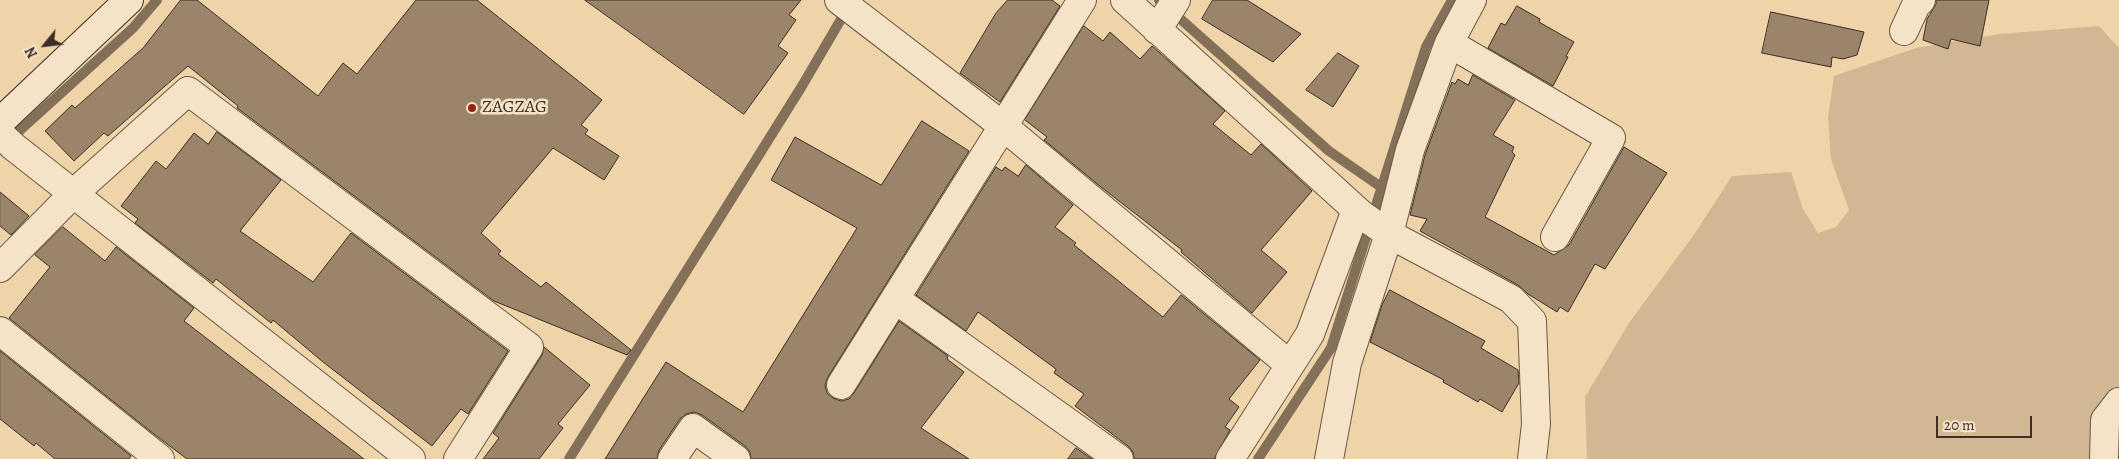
<!DOCTYPE html>
<style>
body{margin:0}
#map{position:relative;width:2119px;height:459px;overflow:hidden;background:#efd4aa;font-family:Alegreya,serif}
canvas{display:block}
.north{position:absolute;left:20px;top:20px;width:50px;height:50px;-webkit-text-stroke:4px #f5e3c8;paint-order:stroke;rotate:241deg;font-size:14px;font-weight:700;line-height:20px;text-align:center;color:#3e2e24}
.north::after{content:'';display:block;margin:auto;width:18px;height:22px;background:#3e2e24;clip-path:polygon(50% 0,100% 100%,50% 72%,0 100%)}
.scale{position:absolute;left:1936px;top:416px;width:96px;height:22px;box-sizing:border-box;border:2px solid #3e2e24;border-top:0;padding-left:6px;font-size:15px;line-height:18px;white-space:nowrap;color:#3e2e24;-webkit-text-stroke:4px #f5e3c8;paint-order:stroke}
</style>
<div id="map">
<canvas width="2119" height="459"></canvas>
<div class="north">N</div>
<div class="scale">20 m</div>
</div>
<script>
const ctx = document.querySelector('canvas').getContext('2d');
ctx.lineJoin = 'round';
function fillPath(path, color) {
  ctx.fillStyle = color;
  ctx.fill(path, 'evenodd');
}
function stroke(path, color, width, dash) {
  ctx.strokeStyle = color;
  ctx.lineWidth = width;
  ctx.lineCap = dash ? 'butt' : 'round';
  ctx.setLineDash(dash || []);
  ctx.stroke(path);
}
function label(font, color, halo, rows, align = 'center') {
  ctx.font = font + ' Alegreya,serif';
  ctx.lineWidth = 5;
  ctx.setLineDash([]);
  ctx.textBaseline = 'middle';
  ctx.strokeStyle = halo;
  ctx.fillStyle = color;
  for (const [text, x, y, turn = 0] of rows) {
    ctx.save();
    ctx.translate(x, y);
    ctx.rotate((+turn || 0) * Math.PI / 180);
    ctx.textAlign = isNaN(turn) ? turn : align;
    if (halo) ctx.strokeText(text, 0, 0);
    ctx.fillText(text, 0, 0);
    ctx.restore();
  }
}
const green = new Path2D(`
 M 2099,26 L 2119,48 L 2119,459 L 1587,459 L 1585,397 L 1629,323 L 1693,236 L 1732,176 L 1791,172 L 1803,209 L 1818,233 L 1836,227 L 1849,210 L 1831,159 L 1828,118 L 1834,76 L 1916,48 L 2000,34 Z`);
const stream = new Path2D(`
 M 1159,0 L 1329,151 L 1381,187
 M 8,141 L 133,28 L 157,0
 M 569,459 L 802,86 L 847,9
 M 1258,459 L 1331,348 L 1426,47 L 1452,0`);
const building = new Path2D(`
 M 181,0 L 197,0 L 318,96 L 343,63 L 357,74 L 416,0 L 477,0 L 602,100 L 581,125 L 588,130 L 585,134 L 619,156 L 604,180 L 553,148 L 481,233 L 501,251 L 498,254 L 541,287 L 546,282 L 631,350 L 627,355 L 494,301 L 237,108 L 238,106 L 188,66 L 108,136 L 104,133 L 74,161 L 45,131 L 72,105 L 75,108 L 143,48 Z
 M 585,0 L 801,0 L 789,15 L 796,20 L 778,46 L 788,53 L 744,114 Z
 M 1008,0 L 1052,0 L 1060,6 L 1000,102 L 960,73 L 996,13 Z
 M 1213,0 L 1247,0 L 1301,34 L 1273,62 L 1202,19 Z
 M 1936,0 L 1989,0 L 1980,46 L 1951,39 L 1948,49 L 1923,40 L 1927,19 L 1936,4 Z
 M 1517,6 L 1540,19 L 1539,22 L 1574,42 L 1566,56 L 1568,57 L 1553,86 L 1488,48 L 1501,23 L 1505,25 Z
 M 1771,12 L 1864,32 L 1857,55 L 1843,59 L 1832,57 L 1831,67 L 1762,53 Z
 M 1084,26 L 1103,41 L 1110,32 L 1140,59 L 1152,46 L 1225,111 L 1213,124 L 1251,155 L 1261,144 L 1312,191 L 1261,250 L 1287,272 L 1252,313 L 1181,252 L 1182,250 L 1101,187 L 1044,140 L 1047,137 L 1025,120 Z
 M 1338,53 L 1359,66 L 1333,107 L 1306,90 Z
 M 1473,75 L 1515,100 L 1493,135 L 1514,147 L 1512,152 L 1515,155 L 1485,217 L 1554,255 L 1569,245 L 1624,147 L 1667,173 L 1605,269 L 1595,264 L 1568,312 L 1560,307 L 1557,312 L 1528,294 L 1518,285 L 1420,231 L 1427,219 L 1410,215 L 1425,155 L 1452,82 L 1455,84 L 1458,79 L 1468,85 Z
 M 922,121 L 969,151 L 828,377 L 825,385 L 827,393 L 833,398 L 841,401 L 849,399 L 854,393 L 899,321 L 948,356 L 947,359 L 964,372 L 921,428 L 969,459 L 751,459 L 750,452 L 745,446 L 702,415 L 694,412 L 686,414 L 680,419 L 659,450 L 657,459 L 605,459 L 666,362 L 743,412 L 857,228 L 771,180 L 795,137 L 881,185 Z
 M 217,132 L 281,180 L 240,231 L 313,282 L 351,233 L 508,351 L 468,414 L 461,409 L 432,446 L 323,362 L 273,320 L 271,323 L 216,279 L 213,283 L 135,223 L 138,219 L 121,206 L 156,161 L 166,169 L 194,133 L 208,144 Z
 M 1026,165 L 1073,205 L 1055,227 L 1076,243 L 1074,245 L 1163,317 L 1181,295 L 1260,360 L 1229,399 L 1239,407 L 1225,427 L 1230,430 L 1214,459 L 1134,459 L 1133,452 L 1128,446 L 1075,406 L 1084,394 L 1054,373 L 1056,369 L 978,312 L 966,331 L 916,295 L 996,167 L 1002,171 L 1005,167 L 1018,176 Z
 M 0,192 L 29,216 L 11,235 L 0,226 Z
 M 63,227 L 105,261 L 116,247 L 194,308 L 184,321 L 364,459 L 187,459 L 150,431 L 9,318 L 50,267 L 35,255 Z
 M 1390,290 L 1485,341 L 1481,348 L 1518,370 L 1519,383 L 1502,412 L 1480,399 L 1478,402 L 1443,382 L 1444,380 L 1370,342 L 1382,305 Z
 M 544,347 L 590,385 L 558,424 L 563,428 L 539,459 L 483,459 L 499,438 L 493,433 L 542,355 Z
 M 0,351 L 131,456 L 129,459 L 55,459 L 36,443 L 34,446 L 0,419 Z
 M 1076,448 L 1092,459 L 1068,459 Z`);
const minor = new Path2D(`
 M 839,0 L 1003,126 L 1290,365
 M 1125,0 L 1362,215 L 1389,234 L 1511,299 L 1532,321 L 1536,424 L 1532,459
 M 1157,30 L 1176,0
 M 1904,31 L 1916,5 L 1921,0
 M 1449,43 L 1611,138 L 1555,237
 M 0,134 L 14,147 L 411,459
 M 0,268 L 74,193 L 188,91 L 529,347 L 458,459
 M 895,299 L 1119,459
 M 0,331 L 160,459
 M 841,385 L 1082,0
 M 672,459 L 693,428 L 736,459
 M 1230,459 L 1310,334 L 1356,210
 M 1329,459 L 1347,363 L 1389,234 L 1410,150 L 1449,43 L 1472,0
 M 2104,459 L 2105,420 L 2119,402`);
const secondary = new Path2D(`
 M 0,122 L 129,0`);
const markers = [
 [472,108,5,"#8f2418"]
];
const poiNames = [
 ["ZAGZAG",482,108]
];
fillPath(green, '#d1b893');
stroke(stream, '#847059', 10);
fillPath(building, '#9a846a');
stroke(building, '#3e2e24', 1);
stroke(minor, '#6a5846', 30);
stroke(secondary, '#3e2e24', 30);
stroke(minor, '#f5e3c8', 28);
stroke(secondary, '#f5e3c8', 28);
for (const [x, y, r, color] of markers) {
  const dot = new Path2D();
  dot.arc(x, y, r, 0, 2 * Math.PI);
  ctx.fillStyle = color;
  ctx.fill(dot);
  stroke(dot, '#f5e3c8', 2);
}
label('18px', '#3e2e24', '#f5e3c8', poiNames, 'left');
</script>
